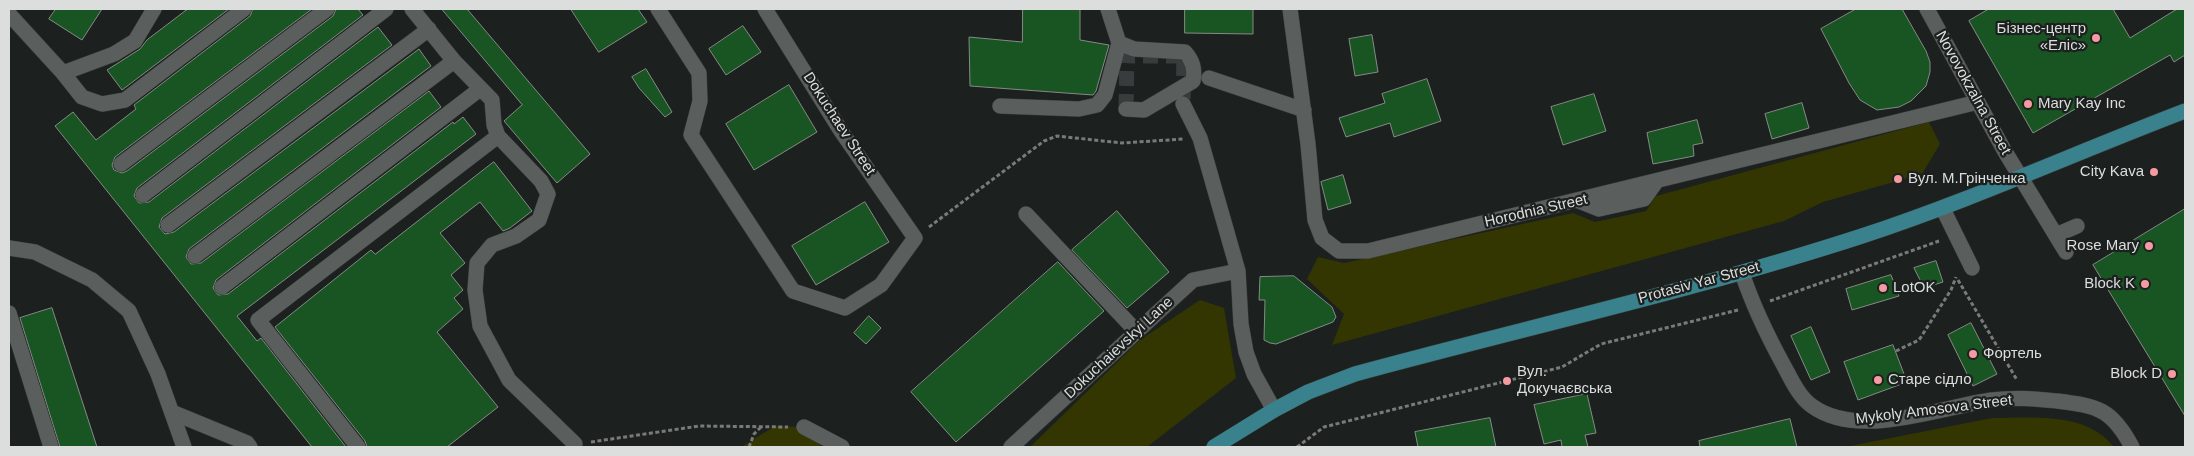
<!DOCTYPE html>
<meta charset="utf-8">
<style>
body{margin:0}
#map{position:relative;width:2194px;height:456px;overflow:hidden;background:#1c201f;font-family:Arial,sans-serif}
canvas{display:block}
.frame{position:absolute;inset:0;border:10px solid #dbdedd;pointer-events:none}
</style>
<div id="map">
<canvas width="2194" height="456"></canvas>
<div class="frame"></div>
</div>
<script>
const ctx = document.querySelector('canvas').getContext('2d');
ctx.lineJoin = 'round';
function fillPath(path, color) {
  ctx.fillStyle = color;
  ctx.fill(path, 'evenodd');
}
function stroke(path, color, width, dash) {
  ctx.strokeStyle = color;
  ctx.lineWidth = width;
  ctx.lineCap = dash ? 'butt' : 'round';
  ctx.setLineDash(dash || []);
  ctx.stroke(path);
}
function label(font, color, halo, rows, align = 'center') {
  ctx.font = font + ' Arial,sans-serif';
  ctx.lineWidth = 4.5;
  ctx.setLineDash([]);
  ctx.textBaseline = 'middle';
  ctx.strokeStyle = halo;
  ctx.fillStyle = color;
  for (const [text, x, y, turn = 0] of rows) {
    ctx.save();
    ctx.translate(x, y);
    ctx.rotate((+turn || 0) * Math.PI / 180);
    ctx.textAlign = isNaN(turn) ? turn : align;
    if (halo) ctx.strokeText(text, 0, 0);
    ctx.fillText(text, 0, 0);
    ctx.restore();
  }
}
const green = new Path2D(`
 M 1929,122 L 1940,144 L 1922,174 L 1823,202 L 1784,221 L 1332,345 L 1344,314 L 1307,279 L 1318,257 L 1344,263 L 1573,213 L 1595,222 L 1646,211 L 1656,196 Z
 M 1200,300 L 1224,308 L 1236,378 L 1147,447 L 1030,447 L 1140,340 Z
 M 1992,418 C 2032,418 2086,411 2114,447 L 1845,447 Z
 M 775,426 L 804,427 L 822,447 L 741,447 Z`);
const building = new Path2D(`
 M 56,9 L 102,9 L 82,40 L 49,19 Z
 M 188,9 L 229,9 L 122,90 L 107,70 L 140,49 L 147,40 Z
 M 253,9 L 312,9 L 115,157 L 112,165 L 114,170 L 122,173 L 127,171 L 333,16 L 336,9 L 358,9 L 363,15 L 137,188 L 134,196 L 139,203 L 149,202 L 378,27 L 392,45 L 162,218 L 159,227 L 165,234 L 174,232 L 419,49 L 431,66 L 189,249 L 186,257 L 191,264 L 201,263 L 429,91 L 441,107 L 216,280 L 213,288 L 218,295 L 228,294 L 453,122 L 454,124 L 463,117 L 476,134 L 237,316 L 257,341 L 261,338 L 346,447 L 312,447 L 55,126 L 73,112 L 96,140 L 136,109 L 134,105 L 250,16 Z
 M 442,9 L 467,9 L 590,154 L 557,183 L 504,121 L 522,105 Z
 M 571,9 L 638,9 L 647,22 L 599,52 Z
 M 1023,9 L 1080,9 L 1080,40 L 1109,45 L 1096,91 L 1093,95 L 970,86 L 969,37 L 1022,42 Z
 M 1185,9 L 1253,9 L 1253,34 L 1185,33 Z
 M 1856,9 L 1902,9 L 1926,51 L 1930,62 L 1930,72 L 1926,86 L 1911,101 L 1899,107 L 1877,110 L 1860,100 L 1849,83 L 1821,29 Z
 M 1989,9 L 2113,9 L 2130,38 L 2177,9 L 2185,9 L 2185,55 L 2174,62 L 2170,55 L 2033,133 L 1969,21 Z
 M 743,26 L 761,52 L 726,75 L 709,49 Z
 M 1372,35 L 1378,72 L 1355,76 L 1349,39 Z
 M 646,69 L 672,112 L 665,117 L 639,88 L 632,77 Z
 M 1427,79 L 1441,121 L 1394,137 L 1390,123 L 1346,137 L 1339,118 L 1385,103 L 1382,94 Z
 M 789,85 L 817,132 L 754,170 L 726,124 Z
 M 1594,94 L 1606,131 L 1563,145 L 1551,107 Z
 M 1802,103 L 1809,128 L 1772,139 L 1765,114 Z
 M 1697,120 L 1703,143 L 1693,145 L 1694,156 L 1653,164 L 1647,133 Z
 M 494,162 L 532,211 L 510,228 L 503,231 L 480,202 L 440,233 L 465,263 L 451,275 L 463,290 L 454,298 L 463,309 L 437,332 L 498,407 L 447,447 L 367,447 L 365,441 L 275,327 L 371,250 L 375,254 Z
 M 1343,175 L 1351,203 L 1328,210 L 1321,182 Z
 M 865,202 L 889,242 L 816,285 L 792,246 Z
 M 2185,209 L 2185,416 L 2093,265 Z
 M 1117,211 L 1169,272 L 1127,308 L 1072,250 Z
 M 1936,261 L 1943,282 L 1924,288 L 1914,268 Z
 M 1058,262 L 1104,311 L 956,442 L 911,392 Z
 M 1891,275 L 1899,296 L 1852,310 L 1846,289 Z
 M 1294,276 L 1332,307 L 1336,317 L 1333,322 L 1276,344 L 1270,343 L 1264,340 L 1265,300 L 1259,300 L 1260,277 Z
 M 52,308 L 97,447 L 60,447 L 20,318 Z
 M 869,316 L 881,328 L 866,344 L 854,333 Z
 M 1971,323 L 1997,374 L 1973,386 L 1948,335 Z
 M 1811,327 L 1830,372 L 1811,380 L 1791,336 Z
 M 1893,345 L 1907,382 L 1858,400 L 1844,362 Z
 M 1587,394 L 1596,433 L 1585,435 L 1588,447 L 1562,447 L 1561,440 L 1544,444 L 1534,405 Z
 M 1490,418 L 1496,447 L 1418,447 L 1415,432 Z
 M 1790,419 L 1797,447 L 1700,447 L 1699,441 Z`);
const minorTunnel = new Path2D(`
 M 1126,109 L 1127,56 L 1184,56 L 1183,104`);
const path = new Path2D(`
 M 929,227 L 1044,141 L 1057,136 L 1122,143 L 1183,139
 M 1958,280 L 2017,380
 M 1770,301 L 1939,241
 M 1896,351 L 1919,340 L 1951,290 L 1956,277
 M 591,442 L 699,426 L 788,427
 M 749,447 L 754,434 L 761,427
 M 1297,447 L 1324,427 L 1562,367 L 1601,344 L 1738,310`);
const minor = new Path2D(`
 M 412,9 L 454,61 L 492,100 L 494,125 L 498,136 L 541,181 L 548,194 L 539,220 L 516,236 L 492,245 L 477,263 L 475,290 L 480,326 L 509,380 L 575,444
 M 658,9 L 699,73 L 700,101 L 691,135 L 793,291 L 845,308 L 881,285 L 915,238 L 841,131 L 765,9
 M 1290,9 L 1308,144 L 1315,220 L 1322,238 L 1339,251 L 1368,251 L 1978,102
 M 1927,9 L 2004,150 L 2066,252
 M 9,14 L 63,73 L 82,97 L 102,104 L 125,100 L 244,9
 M 1119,43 L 1134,49 L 1185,52 C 1193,61 1195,69 1193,81 L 1144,110 L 1126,109
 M 63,73 L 114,54 L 135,41 L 154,9
 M 1209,78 L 1304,110
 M 1183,104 L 1200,138 L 1238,271 L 1241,324 L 1246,352 L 1254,374 L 1274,410
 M 1000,106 L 1079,109 L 1097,105 L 1105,95 L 1119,43 L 1108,9
 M 121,164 L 327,9
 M 143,195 L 386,9
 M 1579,201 L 1599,209 L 1644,199 L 1656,182
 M 1943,209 L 1972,268
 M 1026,214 L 1136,331
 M 168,225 L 429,29
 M 2056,235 L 2077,226
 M 9,248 L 35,252 L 92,280 L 129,311 L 158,374 L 184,447
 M 195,256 L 454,61
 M 1742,273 C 1753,306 1767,335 1784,366 C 1791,379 1799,397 1812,406 C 1859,440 1939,407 1992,400 C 2014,397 2035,399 2057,401 C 2098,406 2112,409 2132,447
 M 222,287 L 480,89
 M 9,313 L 51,447
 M 174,413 L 247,443 L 250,447
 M 804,427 L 842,447
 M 358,447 L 258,320 L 498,136
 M 1011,447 L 1193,280 L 1238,271`);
const major = new Path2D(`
 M 1214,447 L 1274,410 L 1308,392 L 1355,374 C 1524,328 1696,290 1862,236 C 1972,200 2077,152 2185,111`);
const markers = [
 [2096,38,5,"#f49aa1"],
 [2028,104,5,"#f49aa1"],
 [2154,172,5,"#f49aa1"],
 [1898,179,5,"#f49aa1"],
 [2149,246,5,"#f49aa1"],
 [2145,284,5,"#f49aa1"],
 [1883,288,5,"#f49aa1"],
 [1973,354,5,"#f49aa1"],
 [2172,374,5,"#f49aa1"],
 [1878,380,5,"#f49aa1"],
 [1507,381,5,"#f49aa1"]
];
const poiNames = [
 ["Бізнес-центр",2086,29,"right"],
 ["«Еліс»",2086,46,"right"],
 ["Mary Kay Inc",2038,104],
 ["City Kava",2144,172,"right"],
 ["Вул. М.Грінченка",1908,179],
 ["Rose Mary",2139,246,"right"],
 ["Block K",2135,284,"right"],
 ["LotOK",1893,288],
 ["Фортель",1983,354],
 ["Вул.",1517,372],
 ["Докучаєвська",1517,389],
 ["Block D",2162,374,"right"],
 ["Старе сідло",1888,380]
];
const streetNames = [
 ["Novovokzalna Street",1973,93,61],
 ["Dokuchaev Street",839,124,57],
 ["Horodnia Street",1536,211,-13],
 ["Protasiv Yar Street",1699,283,-15],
 ["Dokuchaievskyi Lane",1119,348,-43],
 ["Mykoly Amosova Street",1934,410,-7]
];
fillPath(green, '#333601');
fillPath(building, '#195523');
stroke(building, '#868a86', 1);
stroke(minorTunnel, '#393c3c', 15, [15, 8]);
stroke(minor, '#393d3c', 16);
stroke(major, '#393d3c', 16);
stroke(path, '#787b7a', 3, [4, 2.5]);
stroke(minor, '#5a5f5e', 15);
stroke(major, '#39828d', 15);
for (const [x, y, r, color] of markers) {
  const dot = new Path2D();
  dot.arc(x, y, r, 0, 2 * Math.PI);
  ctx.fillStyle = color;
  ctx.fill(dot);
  stroke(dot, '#1c201f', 2);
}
label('15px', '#dbdedd', '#1c201f', poiNames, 'left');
label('15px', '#dbdedd', '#1c201f', streetNames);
</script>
